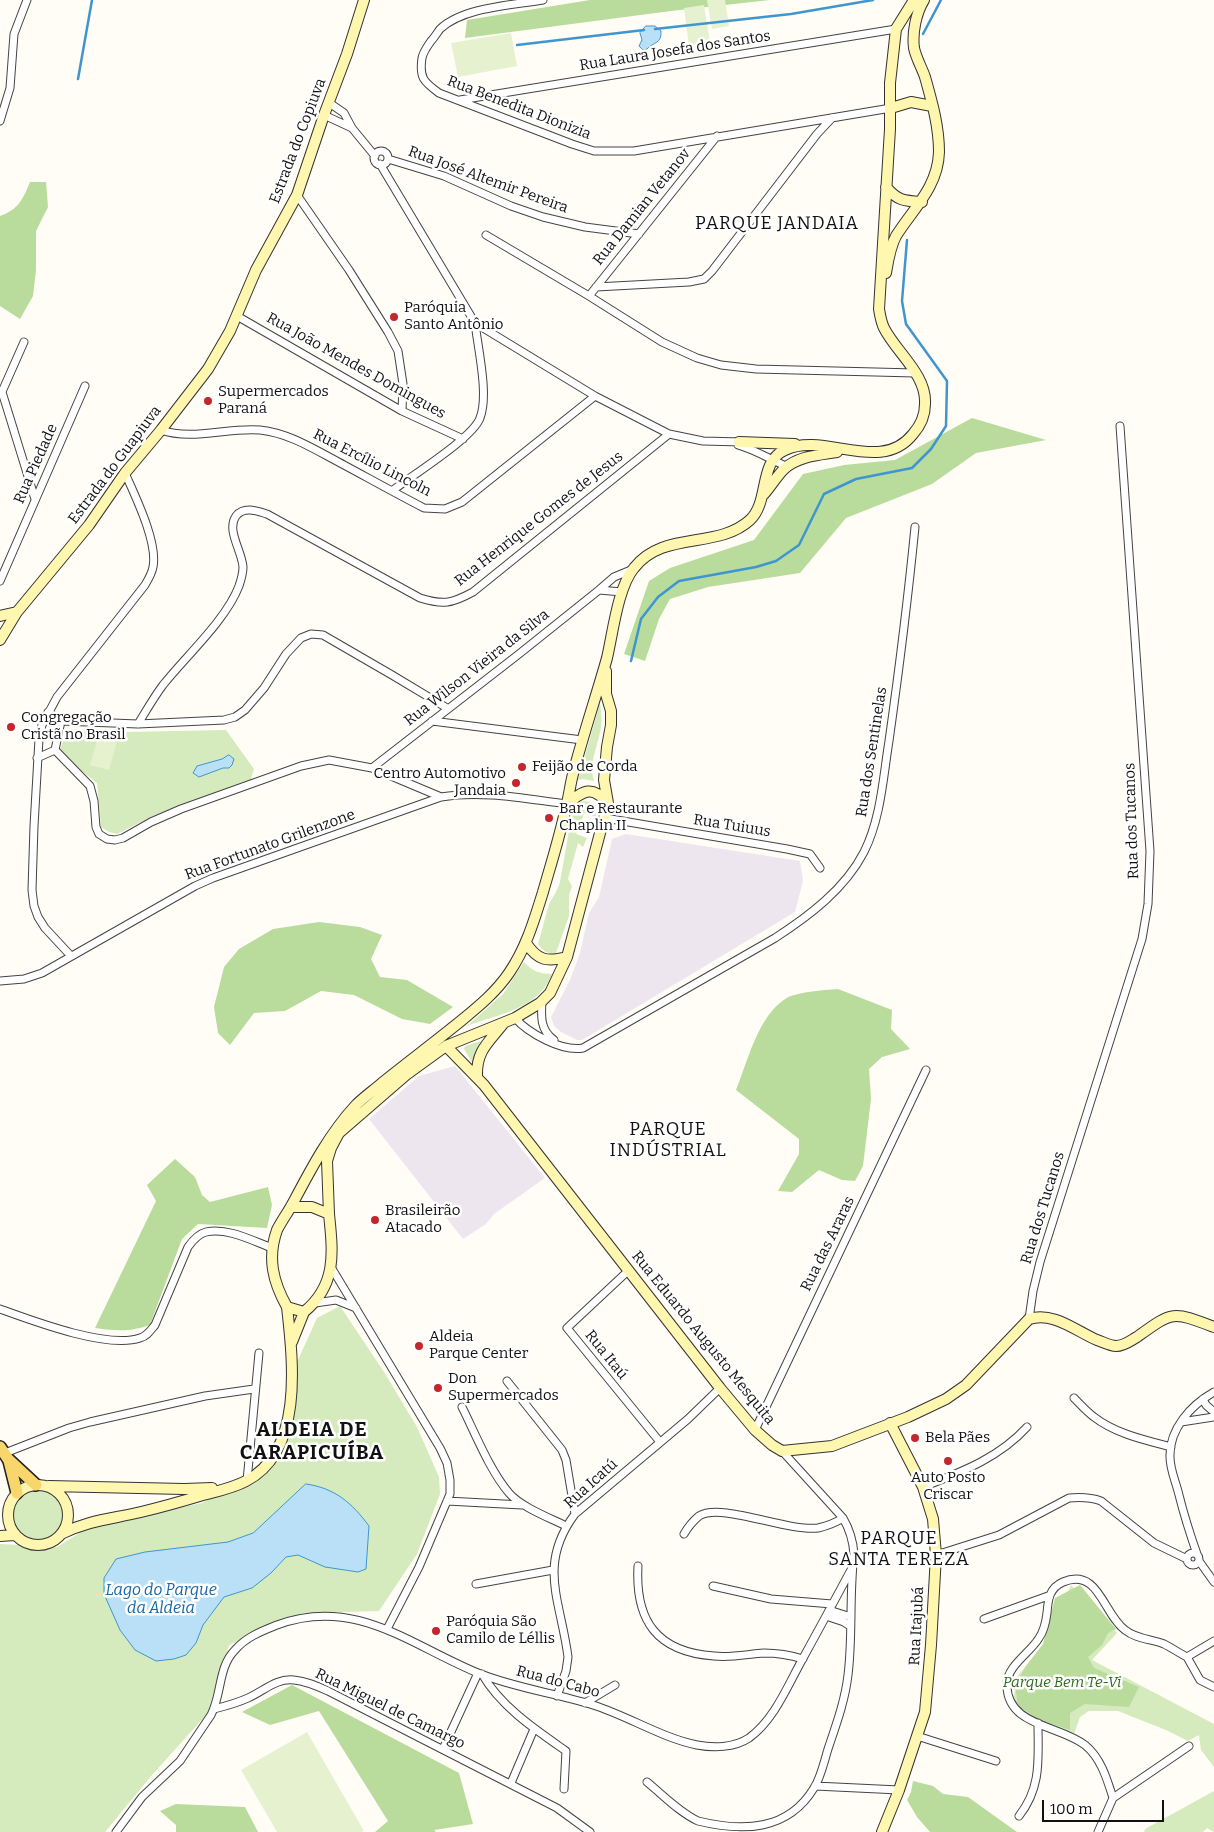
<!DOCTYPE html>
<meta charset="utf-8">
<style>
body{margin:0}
#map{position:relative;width:1214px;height:1832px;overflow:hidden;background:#fffdf5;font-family:Bitter,serif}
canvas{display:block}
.scale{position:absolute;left:1042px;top:1800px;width:122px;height:22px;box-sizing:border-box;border:2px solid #111;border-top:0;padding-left:6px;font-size:15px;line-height:18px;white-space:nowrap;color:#111;-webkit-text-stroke:4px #fff;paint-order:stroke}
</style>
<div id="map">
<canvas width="1214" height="1832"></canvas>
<div class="scale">100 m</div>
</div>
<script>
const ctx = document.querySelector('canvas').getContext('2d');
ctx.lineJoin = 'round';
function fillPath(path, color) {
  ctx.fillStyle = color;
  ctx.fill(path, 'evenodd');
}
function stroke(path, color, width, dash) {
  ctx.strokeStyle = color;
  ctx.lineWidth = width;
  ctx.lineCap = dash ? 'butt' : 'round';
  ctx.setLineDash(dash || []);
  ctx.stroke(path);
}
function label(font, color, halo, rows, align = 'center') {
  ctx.font = font + ' Bitter,serif';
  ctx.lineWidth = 5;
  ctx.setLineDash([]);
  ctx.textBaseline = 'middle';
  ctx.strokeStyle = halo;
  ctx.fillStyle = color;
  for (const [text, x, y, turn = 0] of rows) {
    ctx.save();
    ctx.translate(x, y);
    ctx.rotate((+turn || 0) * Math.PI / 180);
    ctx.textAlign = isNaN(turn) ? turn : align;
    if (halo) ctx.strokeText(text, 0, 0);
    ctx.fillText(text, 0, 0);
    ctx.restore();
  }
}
const industrial = new Path2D(`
 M 626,834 L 800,861 L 803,881 L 795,912 L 582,1040 L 577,1040 L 561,1032 L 554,1026 L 551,1017 L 570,980 L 580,953 L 589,913 L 599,897 L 612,839 Z
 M 455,1066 L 545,1178 L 494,1214 L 486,1224 L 463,1239 L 369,1119 L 419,1076 Z`);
const green = new Path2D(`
 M 600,703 C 601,711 602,718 601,726 C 599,744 588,763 594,781 L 583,779 L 578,780 Z
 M 67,730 L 125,732 L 226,730 L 254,769 L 250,782 L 153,816 L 117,834 L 109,832 L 101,827 L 97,783 L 59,753 Z
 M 582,801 L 591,802 L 596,806 L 596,817 L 584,813 L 581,822 L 572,818 L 574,809 Z
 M 570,825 L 581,825 L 576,834 L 587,838 L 583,847 L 578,843 L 568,879 L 572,886 L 569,895 L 569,916 L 556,953 C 547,954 543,951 538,944 L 549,904 L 556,892 L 560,882 Z
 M 524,962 C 532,971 540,974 552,974 C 539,1009 498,1014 467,1026 L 503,994 Z
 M 481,1041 L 473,1059 L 473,1064 L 464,1049 L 465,1046 Z
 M 340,1306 L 384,1372 L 417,1427 L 439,1477 L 440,1494 L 417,1554 L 379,1611 L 302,1613 L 229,1645 L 207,1714 L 152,1775 L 105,1832 L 0,1832 L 0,1544 L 57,1547 L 89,1527 L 202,1503 L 269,1471 L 291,1435 L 297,1362 L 317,1318 Z
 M12 1515a26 26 0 1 1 52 0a26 26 0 1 1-52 0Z
 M 1071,1585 L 1117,1633 L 1092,1660 L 1214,1724 L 1214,1767 L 1201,1750 L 1199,1735 L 1188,1741 L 1166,1730 L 1118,1711 L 1089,1711 L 1080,1717 L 1074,1734 L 1026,1715 L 1014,1699 L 1015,1679 L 1049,1638 Z
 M 1214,1791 L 1214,1832 L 1207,1828 L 1203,1832 L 1144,1832 L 1145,1829 Z`);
const forest = new Path2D(`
 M 590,0 L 770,0 L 671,11 L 465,38 L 467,20 Z
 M 30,182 L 46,182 L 48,207 L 36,231 L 36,270 L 33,296 L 20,319 L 0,306 L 0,216 C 18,210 23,199 30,182 Z
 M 972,418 L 1046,440 L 976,453 L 932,484 L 846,518 L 800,573 L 708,587 L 670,599 L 659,619 L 645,661 L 624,654 L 649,581 L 670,568 L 754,540 L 803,474 L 844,465 L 895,460 Z
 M 319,922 L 360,927 L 382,935 L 371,959 L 380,977 L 407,980 L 453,1007 L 430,1024 L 402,1019 L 354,995 L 321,991 L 285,1011 L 254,1013 L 230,1045 L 218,1033 L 214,1007 L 224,967 L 239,949 L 273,929 Z
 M 838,989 L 892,1010 L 891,1029 L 910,1049 L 882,1057 L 869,1069 L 871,1099 L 863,1166 L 855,1181 L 842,1180 L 819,1170 L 792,1192 L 778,1191 L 799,1154 L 799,1139 L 736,1090 C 748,1060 758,1017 785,999 C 795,992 825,990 838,989 Z
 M 175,1159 L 195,1177 L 202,1195 L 210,1202 L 268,1187 L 272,1205 L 267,1228 L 198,1224 L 182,1239 L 150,1325 C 130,1332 117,1331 95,1328 L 156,1201 L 147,1185 Z
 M 1080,1585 L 1116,1629 L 1108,1633 L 1102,1645 L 1088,1657 L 1094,1668 L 1139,1687 L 1129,1707 L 1085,1704 L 1070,1713 L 1070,1730 L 1038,1719 L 1018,1706 L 1015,1685 L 1026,1666 L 1043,1644 L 1055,1598 Z
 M 292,1685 L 459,1773 L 473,1824 L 434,1830 L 436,1832 L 375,1832 L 388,1821 L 319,1711 L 270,1725 L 242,1712 Z
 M 913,1781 L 933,1786 L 943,1794 L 968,1797 L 1017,1832 L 930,1832 L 917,1817 L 907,1800 L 911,1792 Z
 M 176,1804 L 245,1807 L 258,1832 L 176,1832 L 176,1825 L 160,1811 Z`);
const pitch = new Path2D(`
 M 707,0 L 725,0 L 729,26 L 712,29 Z
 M 704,5 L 710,42 L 689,46 L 684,8 Z
 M 511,33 L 517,66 L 458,77 L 451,43 Z
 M 99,733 L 118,738 L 109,770 L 90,765 Z
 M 307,1732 L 364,1831 L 361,1832 L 277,1832 L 241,1770 Z`);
const water = new Path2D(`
 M 646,26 L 655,26 L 661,31 C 662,44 653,42 647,49 L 643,50 L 639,46 L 642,40 L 640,33 Z
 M 229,755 L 234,759 L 232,765 L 229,768 L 223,768 L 199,777 L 193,773 L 197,766 L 222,759 Z
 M 306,1484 C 335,1488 352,1503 369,1526 L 366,1569 L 358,1572 L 325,1567 L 298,1555 L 286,1557 L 271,1573 L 252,1588 L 224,1597 L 203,1625 L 196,1643 L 186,1655 L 174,1659 L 156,1661 L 135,1650 L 120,1630 L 104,1594 L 104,1578 L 116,1559 L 145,1552 L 228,1542 L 253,1533 Z`);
const stream = new Path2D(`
 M 655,29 L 791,14 L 873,0
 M 923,34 L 941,0
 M 517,45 L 644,30
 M 78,79 L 92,0
 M 631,661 L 641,619 L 658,597 L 679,581 L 756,567 L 776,561 L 799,545 L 824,494 L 856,479 L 912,468 L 931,449 L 946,426 L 947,381 L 906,324 L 902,301 L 907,240`);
const street = new Path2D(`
 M 543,0 C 513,5 463,7 440,29 C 437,33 434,38 431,41 C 427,47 423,52 422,58 C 419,78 424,82 439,93 L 572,144 L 594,151 L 634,151 L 891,108
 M 460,100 L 896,29
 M 328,102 L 344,113 L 352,128 L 375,156
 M 324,115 L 352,128
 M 0,121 L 10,88 L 14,34 L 27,0
 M374 158a7 7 0 1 1 14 0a7 7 0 1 1-14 0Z
 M 388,159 L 444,176 L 511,206 L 543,217 L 585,227 L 639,234
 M 380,164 L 475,323 L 595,396 L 669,434 L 703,441 L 742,442
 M 297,195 L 349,270 L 388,332 L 398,351 L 403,384 L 402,411
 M 486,235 L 589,296 L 662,342 L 697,358 L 721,365 L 756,369 L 915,373
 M 596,287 L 689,282 L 704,279 L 712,271 L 817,134 L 832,118
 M 589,296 L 717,136
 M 237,316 L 402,411 L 463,439
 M 2,392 L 35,499
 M 1,394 L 24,342
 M 161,430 C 192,441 228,427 260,430 C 290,433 317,451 344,465 C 370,479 397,494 424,508 L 445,509 L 462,502 L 595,396
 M 738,445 C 756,450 771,460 788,467
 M 392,491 C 411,476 473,438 480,418 C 489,395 478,349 475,323
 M 0,581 L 85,386
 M 599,590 L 622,592
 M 48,712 L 61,721 L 138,724 L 224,720 L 235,717 L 245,710 L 264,688 L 286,654 L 301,638 L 311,634 L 323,635 L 392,675 L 447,708
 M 432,721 L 582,740
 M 138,724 C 146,711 154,697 163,685 C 186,656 226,620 239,586 C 241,580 243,573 243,567 C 242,551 226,530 236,516 C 244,506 257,511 267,514 L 420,598 C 443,605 451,604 473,592 L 669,434
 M 55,750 L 61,721
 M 37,758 L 55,750 L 90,786 L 94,801 L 96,827 L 99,834 L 107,839 L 115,840 L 123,838 L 151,822 L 181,809 L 301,766 L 329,760 L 372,768 L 441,797
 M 372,768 L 519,654 L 599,590 L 614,577 L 631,570
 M 605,818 L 787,849 L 810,854 L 820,868
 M 71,956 L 45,928 L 38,917 L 34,906 L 32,890 L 34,826 L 39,739 L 42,725 L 57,697 L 145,585 C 148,580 152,573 153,567 C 158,542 135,496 125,473
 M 0,981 L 24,979 L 42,973 L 195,886 L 213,878 L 441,797 C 482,790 526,799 567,804
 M 542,1001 C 541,1016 540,1030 554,1040
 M 515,1018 C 528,1033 562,1052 583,1048 L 775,938 C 809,916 845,889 864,852 C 881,818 883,778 889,741 C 899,670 908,598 915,527
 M 331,1267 L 440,1448 L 447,1463 L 450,1480 L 450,1494 L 419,1567 L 387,1629
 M 629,1270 L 567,1328 L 660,1442
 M 315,1303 L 336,1300 L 356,1308
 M 0,1309 C 33,1321 107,1349 140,1338 C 147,1336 150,1331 155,1325 L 188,1247 C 193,1240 198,1234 206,1232 C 227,1227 253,1241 272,1248
 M 1029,1319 L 1033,1291 L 1040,1262 L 1142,939 L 1148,904 L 1150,851 L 1120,426
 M 507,1381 L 562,1450 L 566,1460 L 575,1514
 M 1074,1398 C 1080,1404 1087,1412 1094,1417 C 1116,1434 1145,1440 1171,1447
 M 1203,1399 L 1206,1405 L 1214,1412
 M 462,1407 C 475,1433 490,1471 509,1493 C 521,1507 550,1518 566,1526
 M 1181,1422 L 1214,1417
 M 755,1430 L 926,1070
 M 5,1453 L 69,1428 L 90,1422 L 205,1396 L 254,1389
 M 247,1481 L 259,1353
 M 923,1487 C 961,1472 999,1458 1027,1427
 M 447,1501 L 522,1505
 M 684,1534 C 688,1527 693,1521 699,1516 C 721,1502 787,1532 818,1528 C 827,1526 835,1523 843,1518
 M1187 1559a6 6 0 1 1 12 0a6 6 0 1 1-12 0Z
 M 1197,1554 C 1190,1534 1184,1515 1179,1495 C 1176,1482 1170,1470 1170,1457 C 1169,1429 1191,1405 1214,1392
 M 936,1555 L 999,1535 L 1069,1498 C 1081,1497 1090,1497 1101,1501 L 1154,1543 L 1187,1559
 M 1199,1561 L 1214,1582
 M 638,1566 C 635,1621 657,1652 714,1656 C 731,1658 748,1654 764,1653 C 778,1653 790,1655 803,1659
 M 476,1584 L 553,1570
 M 713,1586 L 771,1599 L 832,1604
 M 829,1610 L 851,1617
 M 826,1616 L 844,1622 L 850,1626
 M 984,1619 L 1048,1596
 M 1187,1657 L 1200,1680 L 1214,1687
 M 1187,1657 L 1214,1641
 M 482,1674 C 501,1707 536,1730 566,1751 L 564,1789
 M 557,1696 L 566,1671 L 568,1657 C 561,1601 537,1565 575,1514 L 688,1419 L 720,1388
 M 585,1703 L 615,1685
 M 214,1709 C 226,1706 237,1703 248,1698 C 264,1691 276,1678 294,1680 C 306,1681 317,1686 328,1691 L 557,1808 L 590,1832
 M 917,1736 L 996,1761
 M 443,1749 L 478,1673
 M 647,1782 C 663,1795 679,1812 698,1821 C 743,1832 788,1831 814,1788 C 821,1777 824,1762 828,1749 C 836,1725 845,1701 848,1675 C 853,1635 849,1594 854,1554 C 853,1540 850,1530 843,1518 L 782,1451
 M 511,1783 L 534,1729
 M 815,1786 L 899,1790
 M 1113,1798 L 1189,1746
 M 1019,1816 C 1042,1787 1038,1758 1038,1723
 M 116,1832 L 142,1797 L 180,1761 L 211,1715 C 222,1694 218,1667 235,1650 C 246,1637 262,1631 277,1625 C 355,1596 410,1645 478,1673 C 515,1688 555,1693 593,1705 C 628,1716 662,1738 697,1745 C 713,1748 734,1748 749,1738 C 774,1720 787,1687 802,1660 C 819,1629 836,1598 853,1566
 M 1098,1832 L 1113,1798 C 1107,1779 1101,1758 1085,1745 C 1059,1725 1006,1726 1007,1684 C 1007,1666 1030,1653 1039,1638 C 1044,1631 1046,1621 1047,1613 C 1048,1600 1049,1588 1063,1582 C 1099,1567 1103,1614 1125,1630 C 1136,1639 1151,1639 1164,1644 C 1172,1648 1179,1653 1187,1657`);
const secondary = new Path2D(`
 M 891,108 L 911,102 L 932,106
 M 886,187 C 898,201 904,201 922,202
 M 886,273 C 888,261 890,247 896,236 C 913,209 938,187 939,152 C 939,126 932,102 925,77 C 922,68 916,58 914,48 C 912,33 916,13 924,0
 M 739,442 L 795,444
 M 764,494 C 771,486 777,476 784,469 C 798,456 819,455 837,452
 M 0,616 L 17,612
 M 0,640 L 17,612 L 89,525 L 125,473 L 161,430 L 208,369 L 230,331 L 256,270 L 297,195 L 324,115 L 347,54 L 364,0
 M 567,804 C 584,790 592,785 608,803
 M 526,943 C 538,961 547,962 567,957
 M 446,1046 L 484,1085 L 720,1388 L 755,1430 L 772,1445 L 782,1451 L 832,1446 L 908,1417 L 946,1399 L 966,1385 L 1029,1319 C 1053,1311 1076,1331 1097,1340 C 1103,1342 1110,1346 1116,1346 C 1124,1346 1130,1341 1137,1337 C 1173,1311 1172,1311 1214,1327
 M 477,1077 C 476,1051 488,1043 503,1024
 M 291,1207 L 312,1207 L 329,1214 C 333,1253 337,1285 304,1312 L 287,1307 C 273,1282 267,1258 277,1230 C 282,1220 289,1211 294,1201 C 312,1167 330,1133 356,1105 C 364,1097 374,1090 382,1083 C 408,1062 435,1042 462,1020 C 479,1006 496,992 509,973 C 526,948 534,921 543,892 C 551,864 560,836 566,807 C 569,797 570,785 573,774 C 583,735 596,697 607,658 C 613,632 618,587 634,568 C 663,530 717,550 750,520 C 770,501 758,462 785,450 C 824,431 881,475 913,434 C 921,425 925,416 925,404 C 927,375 896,352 884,328 C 881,322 880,315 879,309 L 890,129 L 890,83 L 896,29 L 914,0
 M 329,1214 L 327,1161 L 331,1148 L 339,1133 L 406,1075 L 446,1046 L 515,1018 L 540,1003 L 550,993 L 567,957 L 608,803 L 604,780 L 607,747 L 611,725 L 611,711 L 606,694 L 606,671
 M 292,1342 L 304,1312
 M8 1515a30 30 0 1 1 60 0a30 30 0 1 1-60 0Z
 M 49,1486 L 184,1489 L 212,1488
 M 61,1534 C 89,1520 112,1519 141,1512 C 162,1507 183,1501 203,1495 C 218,1491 233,1488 246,1481 C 304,1451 293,1361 287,1307
 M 0,1536 L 15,1535
 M 882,1832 L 899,1790 L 925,1712 L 931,1645 L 936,1555 L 933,1519 L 923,1487 L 890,1423`);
const primary = new Path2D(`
 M 0,1447 L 8,1459 L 36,1485
 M 9,1461 L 17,1493`);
const markers = [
 [394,317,5,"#c4262e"],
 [208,401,5,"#c4262e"],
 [11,727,5,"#c4262e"],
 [522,767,5,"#c4262e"],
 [516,783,5,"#c4262e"],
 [549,818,5,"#c4262e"],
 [375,1220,5,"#c4262e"],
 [419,1346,5,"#c4262e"],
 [438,1388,5,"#c4262e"],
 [915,1438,5,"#c4262e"],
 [948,1461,5,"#c4262e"],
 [436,1631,5,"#c4262e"]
];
const streetNames = [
 ["Rua Laura Josefa dos Santos",675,51,-9],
 ["Rua Benedita Dionizia",519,108,21],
 ["Estrada do Copiuva",298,141,-69],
 ["Rua José Altemir Pereira",488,180,20],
 ["Rua Damian Vetanov",642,207,-51],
 ["Rua João Mendes Domingues",356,366,29],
 ["Rua Ercílio Lincoln",372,463,27],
 ["Rua Piedade",36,464,-66],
 ["Estrada do Guapiuva",115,465,-53],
 ["Rua Henrique Gomes de Jesus",539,519,-38],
 ["Rua Wilson Vieira da Silva",477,668,-38],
 ["Rua dos Sentinelas",872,752,-81],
 ["Rua dos Tucanos",1132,821,-92],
 ["Rua Tuiuus",732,826,9],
 ["Rua Fortunato Grilenzone",270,845,-20],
 ["Rua dos Tucanos",1043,1208,-73],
 ["Rua das Araras",828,1244,-64],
 ["Rua Eduardo Augusto Mesquita",703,1338,51],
 ["Rua Itaú",606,1355,51],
 ["Rua Icatú",591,1484,-42],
 ["Rua Itajubá",917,1626,-87],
 ["Rua do Cabo",558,1682,15],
 ["Rua Miguel de Camargo",390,1709,26]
];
const poiNames = [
 ["Paróquia",404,308],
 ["Santo Antônio",404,325],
 ["Supermercados",218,392],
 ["Paraná",218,409],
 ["Congregação",21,718],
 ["Cristã no Brasil",21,735],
 ["Feijão de Corda",532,767],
 ["Centro Automotivo",506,774,"right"],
 ["Jandaia",506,791,"right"],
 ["Bar e Restaurante",559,809],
 ["Chaplin II",559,826],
 ["Brasileirão",385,1211],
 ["Atacado",385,1228],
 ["Aldeia",429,1337],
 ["Parque Center",429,1354],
 ["Don",448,1379],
 ["Supermercados",448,1396],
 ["Bela Pães",925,1438],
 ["Auto Posto",948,1478,"center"],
 ["Criscar",948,1495,"center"],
 ["Paróquia São",446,1622],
 ["Camilo de Léllis",446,1639]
];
const parkNames = [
 ["Parque Bem Te-Vi",1062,1683]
];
const waterNames = [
 ["Lago do Parque",161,1591],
 ["da Aldeia",161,1609]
];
const quarterNames = [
 ["PARQUE JANDAIA",777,224],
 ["PARQUE",668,1130],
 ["INDÚSTRIAL",668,1151],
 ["PARQUE",899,1539],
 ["SANTA TEREZA",899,1560]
];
const districtNames = [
 ["ALDEIA DE",312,1430],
 ["CARAPICUÍBA",312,1453]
];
fillPath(industrial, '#eee6ef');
fillPath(green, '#d5ebbd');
fillPath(forest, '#b9dc9c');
fillPath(pitch, '#e6f2cf');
fillPath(water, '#b9e0f7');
stroke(water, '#3f96cf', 1);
stroke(stream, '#3f96cf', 2.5);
stroke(street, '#444', 9);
stroke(secondary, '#333', 12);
stroke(primary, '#222', 14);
stroke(street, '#fff', 7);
stroke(secondary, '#fff6b0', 10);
stroke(primary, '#f9d66b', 11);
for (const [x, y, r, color] of markers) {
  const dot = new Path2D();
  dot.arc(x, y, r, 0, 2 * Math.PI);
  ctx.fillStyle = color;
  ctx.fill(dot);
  stroke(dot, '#fff', 2);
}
label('15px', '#111', '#fff', streetNames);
label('15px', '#111', '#fff', poiNames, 'left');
label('italic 15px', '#2f6b1f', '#fff', parkNames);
label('italic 16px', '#1768a6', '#fff', waterNames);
ctx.letterSpacing = '1px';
label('18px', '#111', '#fff', quarterNames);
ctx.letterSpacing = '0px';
ctx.letterSpacing = '1px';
label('bold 20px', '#111', '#fff', districtNames);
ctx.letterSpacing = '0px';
</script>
